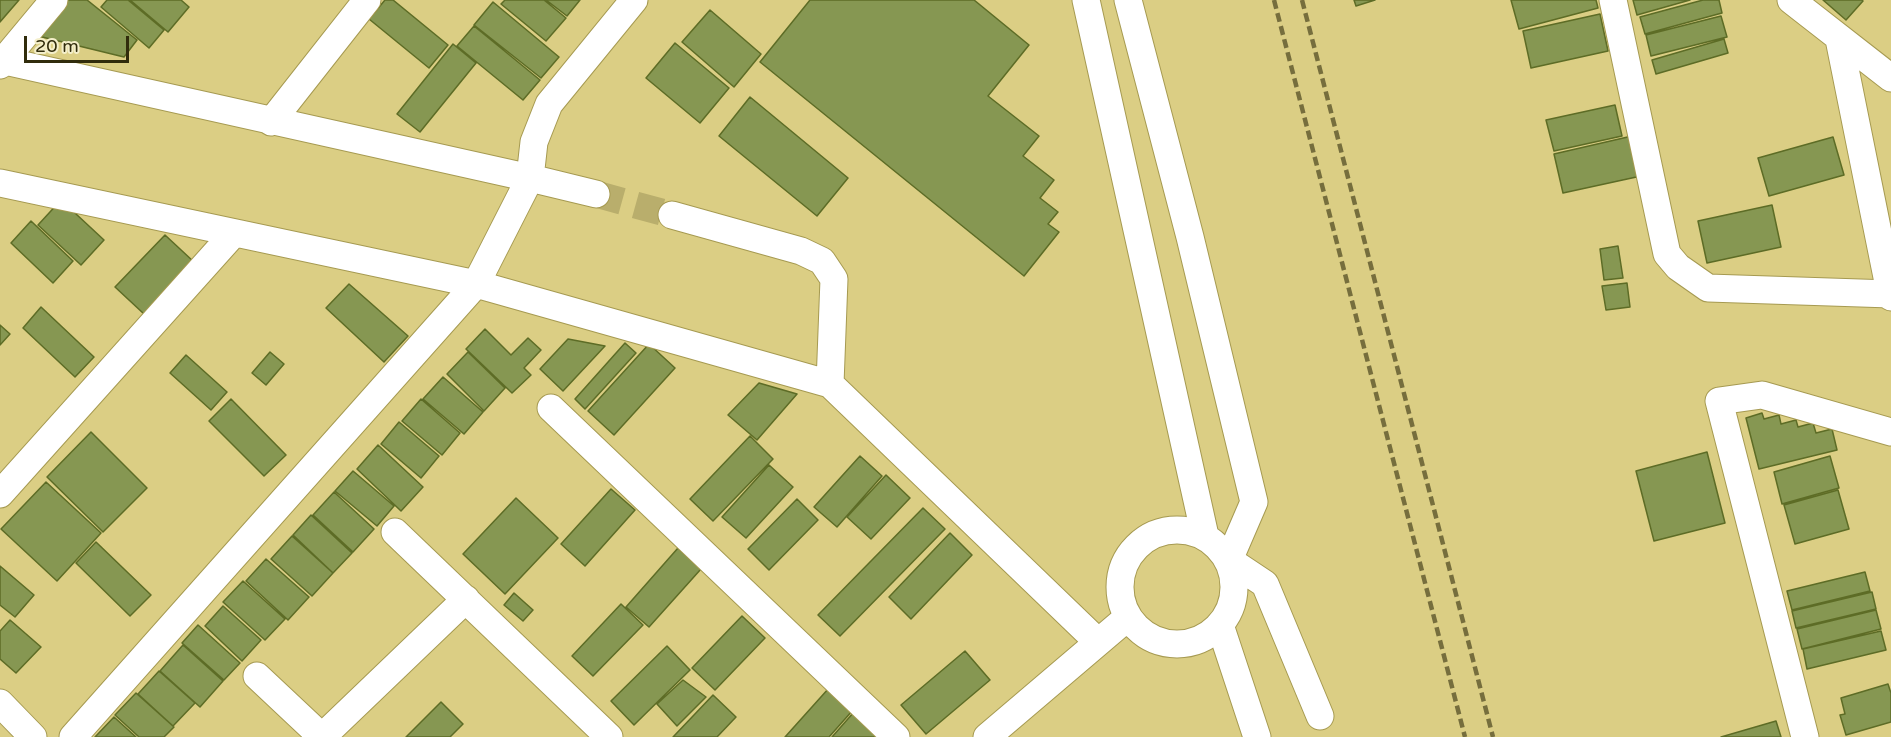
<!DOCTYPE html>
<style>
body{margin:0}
#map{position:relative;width:1891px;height:737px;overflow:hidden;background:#dbce84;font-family:"Varela Round",sans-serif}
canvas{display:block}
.scale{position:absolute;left:24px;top:36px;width:105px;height:27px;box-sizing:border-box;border:3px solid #312c0c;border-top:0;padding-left:8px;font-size:18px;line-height:21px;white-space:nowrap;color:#312c0c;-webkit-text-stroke:4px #f4efca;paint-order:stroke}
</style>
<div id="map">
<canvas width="1891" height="737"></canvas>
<div class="scale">20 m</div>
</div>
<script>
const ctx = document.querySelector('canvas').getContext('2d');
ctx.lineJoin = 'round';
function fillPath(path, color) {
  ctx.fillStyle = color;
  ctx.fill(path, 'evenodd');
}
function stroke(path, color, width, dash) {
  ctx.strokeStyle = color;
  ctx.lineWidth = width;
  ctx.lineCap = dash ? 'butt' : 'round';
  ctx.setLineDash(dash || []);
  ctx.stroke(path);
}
const building = new Path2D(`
 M 0,0 L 19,0 L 0,22 Z
 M 66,0 L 87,0 L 137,40 L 124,57 L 38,36 Z
 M 107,0 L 128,0 L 164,30 L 149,48 L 101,7 Z
 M 130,0 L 181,0 L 189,7 L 168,32 Z
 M 385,0 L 393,0 L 448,45 L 429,68 L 369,19 Z
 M 505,0 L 544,0 L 566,18 L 546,41 L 501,4 Z
 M 546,0 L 580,0 L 567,16 Z
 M 810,0 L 974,0 L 1029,45 L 988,96 L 1039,136 L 1023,156 L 1054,180 L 1040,198 L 1058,212 L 1048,224 L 1059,232 L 1024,276 L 760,62 Z
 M 1354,0 L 1375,0 L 1356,6 Z
 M 1511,0 L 1596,0 L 1598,8 L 1519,29 Z
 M 1633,0 L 1690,0 L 1637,15 Z
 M 1703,0 L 1719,0 L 1722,13 L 1645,34 L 1640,17 Z
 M 1823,0 L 1862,0 L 1863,1 L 1846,20 Z
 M 493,2 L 559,57 L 541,78 L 474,25 Z
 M 710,10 L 761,54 L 734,87 L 682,42 Z
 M 1600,14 L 1608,51 L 1531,68 L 1523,31 Z
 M 1721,16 L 1727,37 L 1651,56 L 1646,35 Z
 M 474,26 L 540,80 L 523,100 L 457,46 Z
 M 1724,39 L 1728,53 L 1656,74 L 1652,60 Z
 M 675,43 L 729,88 L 700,123 L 646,78 Z
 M 453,44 L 476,63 L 420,132 L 397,114 Z
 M 750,97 L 848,178 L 817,216 L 719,136 Z
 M 1615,105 L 1622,136 L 1554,151 L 1546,120 Z
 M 1632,136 L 1641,176 L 1563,193 L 1554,154 Z
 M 1833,137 L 1844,175 L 1769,196 L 1758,158 Z
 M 61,200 L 104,240 L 81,265 L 38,225 Z
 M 1772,205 L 1781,247 L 1707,263 L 1698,221 Z
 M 31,221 L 73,261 L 53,283 L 11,243 Z
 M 165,235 L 194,262 L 144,314 L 115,287 Z
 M 1618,246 L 1623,278 L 1604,280 L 1600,249 Z
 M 1627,283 L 1630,307 L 1606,310 L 1602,286 Z
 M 349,284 L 408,336 L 384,362 L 326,308 Z
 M 41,307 L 94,357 L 75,377 L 23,328 Z
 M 0,325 L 10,334 L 0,345 Z
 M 485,329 L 511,355 L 528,338 L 541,350 L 524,368 L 531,375 L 512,393 L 466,349 Z
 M 568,339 L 605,346 L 563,391 L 540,369 Z
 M 625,343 L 636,353 L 585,409 L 575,399 Z
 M 649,344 L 675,368 L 614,435 L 588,411 Z
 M 270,352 L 284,364 L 266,385 L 252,373 Z
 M 468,352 L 505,388 L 484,411 L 447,374 Z
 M 186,355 L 227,392 L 211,410 L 170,373 Z
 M 443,377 L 483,412 L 464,434 L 423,399 Z
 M 759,383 L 797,394 L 757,440 L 728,415 Z
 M 231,399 L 286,455 L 264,476 L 209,421 Z
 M 421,399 L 460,433 L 442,455 L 402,421 Z
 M 1762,413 L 1764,419 L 1779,415 L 1781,424 L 1796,420 L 1798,427 L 1813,423 L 1816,433 L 1832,429 L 1837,450 L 1759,469 L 1746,418 Z
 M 399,422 L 439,456 L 421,478 L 381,444 Z
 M 91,432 L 147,488 L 103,532 L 47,477 Z
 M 750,436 L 773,459 L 713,521 L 690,499 Z
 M 378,445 L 423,487 L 401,511 L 357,469 Z
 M 1707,452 L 1725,523 L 1654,541 L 1636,471 Z
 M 860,456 L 882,476 L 837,527 L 814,507 Z
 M 1830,456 L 1839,488 L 1782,504 L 1774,472 Z
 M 769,465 L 793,487 L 746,538 L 722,517 Z
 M 353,471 L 394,506 L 377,526 L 335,491 Z
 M 886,475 L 910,498 L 871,539 L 847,517 Z
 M 46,482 L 101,533 L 57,581 L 1,529 Z
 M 611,489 L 635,510 L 585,566 L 561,544 Z
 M 1838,490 L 1849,529 L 1795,544 L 1784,505 Z
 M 334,492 L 374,529 L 353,552 L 313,515 Z
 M 516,498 L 558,538 L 505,594 L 463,554 Z
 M 797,499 L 818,520 L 769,570 L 748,549 Z
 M 923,508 L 945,529 L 840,636 L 818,615 Z
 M 311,515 L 352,553 L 333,573 L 293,535 Z
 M 950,533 L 972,555 L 911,619 L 889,597 Z
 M 292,536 L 333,573 L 312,596 L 271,559 Z
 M 96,542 L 151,595 L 130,616 L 76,563 Z
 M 678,548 L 701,569 L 649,627 L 626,607 Z
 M 266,559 L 309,597 L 288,620 L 246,581 Z
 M 0,566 L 34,595 L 15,617 L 0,605 Z
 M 1865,572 L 1870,591 L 1792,610 L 1787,591 Z
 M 243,581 L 285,619 L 265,640 L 223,602 Z
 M 1872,592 L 1876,609 L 1796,628 L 1792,611 Z
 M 514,593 L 533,610 L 523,621 L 504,605 Z
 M 621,604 L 643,625 L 593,676 L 572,656 Z
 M 223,606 L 261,640 L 242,661 L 205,626 Z
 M 1876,610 L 1881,629 L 1802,649 L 1797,629 Z
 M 742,616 L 765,638 L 715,690 L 692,668 Z
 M 10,620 L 41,647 L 16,673 L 0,659 L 0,631 Z
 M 198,625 L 240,663 L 224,680 L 182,643 Z
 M 1881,631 L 1886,650 L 1807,669 L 1803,649 Z
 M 183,645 L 223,681 L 200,707 L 160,671 Z
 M 667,646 L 690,670 L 634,725 L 611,701 Z
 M 965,651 L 990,680 L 926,734 L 901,705 Z
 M 159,671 L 195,703 L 173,726 L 138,694 Z
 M 683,680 L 706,697 L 677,726 L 657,704 Z
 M 1888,684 L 1891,693 L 1891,722 L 1846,735 L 1840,715 L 1845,714 L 1841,698 Z
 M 829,688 L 853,710 L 829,737 L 785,737 Z
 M 136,693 L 174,727 L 164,737 L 139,737 L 115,715 Z
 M 713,695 L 736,717 L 717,737 L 673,737 Z
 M 441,702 L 463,724 L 450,737 L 406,737 Z
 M 854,712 L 883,737 L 832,737 Z
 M 114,717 L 136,737 L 95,737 Z
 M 1776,721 L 1781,737 L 1721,737 Z`);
const streetTunnel = new Path2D(`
 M 596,194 L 672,215`);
const street = new Path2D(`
 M 1086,0 L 1205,536
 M 1128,0 L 1190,237 L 1254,502 L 1229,560 L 1265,584 L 1320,716
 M 1613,0 L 1667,254 L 1678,267 L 1708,288 L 1891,294
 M 1791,0 L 1891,78
 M 1839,39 L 1891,297
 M 0,60 L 530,178 L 596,194
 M 0,65 L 54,0
 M 271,122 L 367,0
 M 0,183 L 476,284 L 830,384 L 1097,641
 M 672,215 L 801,251 L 822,261 L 834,279 L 830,384
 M 551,408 L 896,737
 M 0,494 L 234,233
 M1120 587a57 57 0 1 1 114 0a57 57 0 1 1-114 0Z
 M 395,532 L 609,737
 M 1220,625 L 1257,737
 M 257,676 L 322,737
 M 0,703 L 33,737
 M 73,737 L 476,284 L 530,178 L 534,142 L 549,104 L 634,0
 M 322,737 L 466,599
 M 987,737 L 1128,617
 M 1805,737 L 1719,401 L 1762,395 L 1891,432`);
const rail = new Path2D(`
 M 1274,0 L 1465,737
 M 1302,0 L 1493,737`);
fillPath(building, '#869752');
stroke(building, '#5d6c26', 1.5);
stroke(streetTunnel, '#b9ae6c', 27, [27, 14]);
stroke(street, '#a69a51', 29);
stroke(street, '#fff', 27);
stroke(rail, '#766e3d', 4.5, [9, 4.5]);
</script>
